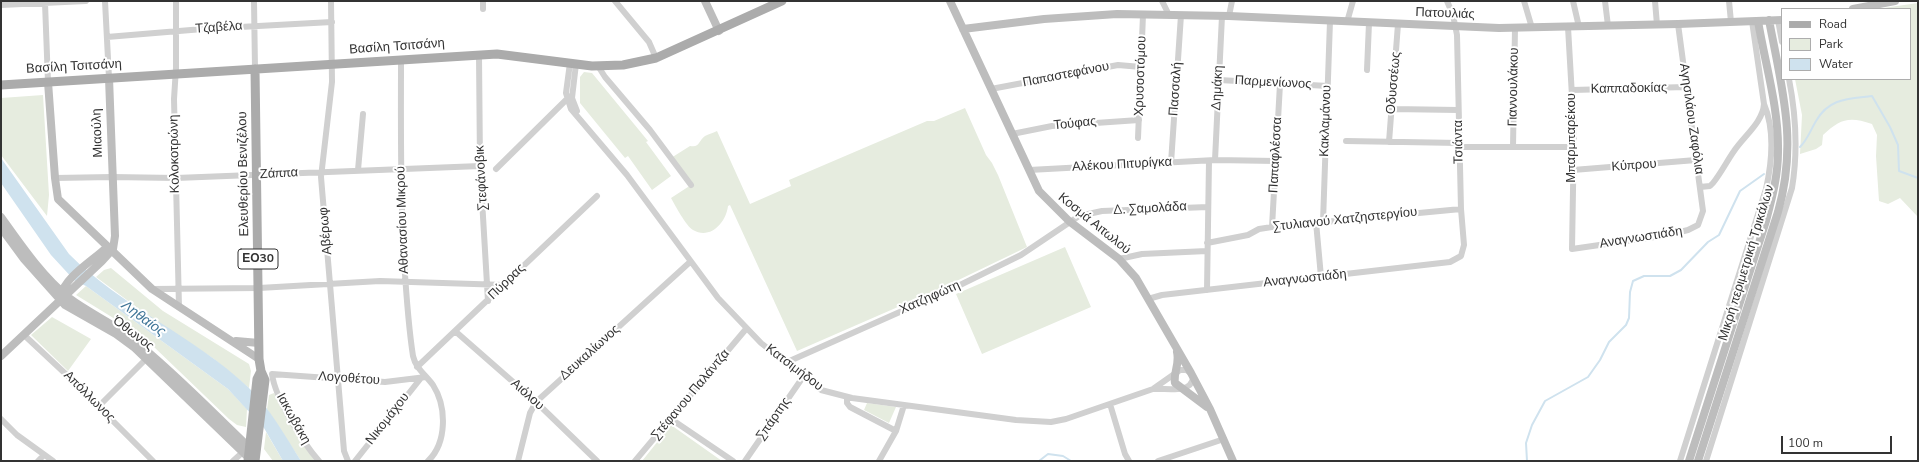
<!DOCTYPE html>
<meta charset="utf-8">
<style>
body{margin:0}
#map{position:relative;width:1919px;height:462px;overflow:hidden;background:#fff;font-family:"Nunito Sans",sans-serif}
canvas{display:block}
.frame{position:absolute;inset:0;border:2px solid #333;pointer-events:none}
.legend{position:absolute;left:1781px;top:8px;width:130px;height:72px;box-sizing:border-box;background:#fff;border:1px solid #adadad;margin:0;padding:5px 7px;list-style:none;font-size:12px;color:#333}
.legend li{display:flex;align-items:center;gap:8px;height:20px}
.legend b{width:20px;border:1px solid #adadad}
.scale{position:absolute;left:1781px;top:436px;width:111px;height:18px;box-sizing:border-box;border:2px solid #333;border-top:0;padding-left:5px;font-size:12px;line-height:14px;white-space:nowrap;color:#333;-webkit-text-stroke:3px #fff;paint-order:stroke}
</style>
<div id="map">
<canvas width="1919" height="462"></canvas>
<div class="frame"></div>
<ul class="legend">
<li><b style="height:5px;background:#ababab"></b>Road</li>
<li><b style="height:11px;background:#e6ecdf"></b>Park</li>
<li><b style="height:11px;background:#cfe2ee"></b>Water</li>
</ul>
<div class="scale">100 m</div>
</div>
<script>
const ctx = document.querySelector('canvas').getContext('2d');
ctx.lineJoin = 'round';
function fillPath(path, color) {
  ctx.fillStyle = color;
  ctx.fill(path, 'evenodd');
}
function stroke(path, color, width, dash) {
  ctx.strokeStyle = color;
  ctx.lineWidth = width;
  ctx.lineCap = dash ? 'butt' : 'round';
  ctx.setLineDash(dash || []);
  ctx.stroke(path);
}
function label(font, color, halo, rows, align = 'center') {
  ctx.font = font + ' "Nunito Sans",sans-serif';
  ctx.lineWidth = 4;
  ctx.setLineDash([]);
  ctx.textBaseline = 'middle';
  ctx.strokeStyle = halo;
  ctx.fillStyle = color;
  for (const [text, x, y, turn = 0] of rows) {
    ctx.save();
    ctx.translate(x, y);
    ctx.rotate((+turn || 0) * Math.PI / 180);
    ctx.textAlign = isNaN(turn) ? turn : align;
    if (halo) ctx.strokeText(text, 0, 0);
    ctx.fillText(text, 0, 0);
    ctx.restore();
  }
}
const green = new Path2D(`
 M 1918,3 L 1918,217 L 1900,198 L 1888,204 L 1879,201 L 1876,156 L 1877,135 L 1872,124 C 1849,116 1840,119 1823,135 L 1822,145 L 1816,149 L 1800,154 L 1802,115 L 1795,79 L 1910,79 L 1910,9 L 1876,9 Z
 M 584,72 L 592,73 L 648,141 L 646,142 L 671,176 L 652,190 L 628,156 L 625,158 L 580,103 L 580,77 Z
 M 43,95 L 49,195 L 47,216 L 1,155 L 1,98 Z
 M 965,108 L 986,155 L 992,163 L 998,175 L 1027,247 L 946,286 L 797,351 L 730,205 L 728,206 C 726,223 710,240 693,230 C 686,226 675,205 671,198 L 691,185 L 671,158 L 690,146 C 700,148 698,141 705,136 C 708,134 714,133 717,131 L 750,204 L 791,186 L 789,180 L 927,121 L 934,121 Z
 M 1065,247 L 1091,307 L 982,354 L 956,294 Z
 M 111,268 L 163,311 L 249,364 L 251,371 L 249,388 L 214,359 L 147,315 L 96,277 L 104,270 Z
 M 86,286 L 228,389 L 247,409 L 246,427 L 237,425 L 229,419 L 153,346 L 128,327 L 76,295 Z
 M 52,317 L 91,339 L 68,371 L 31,335 Z
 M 274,393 L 279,400 L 318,461 L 301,461 L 267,409 L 269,395 Z
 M 867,403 L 896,407 L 889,423 L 864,410 Z
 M 671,425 L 722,461 L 642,461 Z
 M 266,432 L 283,461 L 273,461 L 264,449 Z`);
const water = new Path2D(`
 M 1,158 L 69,254 C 122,307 194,336 248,387 C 270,408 285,436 301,461 L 283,461 L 264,428 L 228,389 L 86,286 L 75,281 L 51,255 L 1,183 Z`);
const stream = new Path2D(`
 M 1800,147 C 1808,139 1810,131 1816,121 C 1829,98 1848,99 1872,96 L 1890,127 L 1898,145 L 1899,171 L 1918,178
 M 1039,461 L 1048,454 L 1063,456 L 1071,461
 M 1527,461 L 1526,443 L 1532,425 L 1545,401 L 1588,377 L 1600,360 L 1609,342 L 1626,325 L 1629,318 L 1630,292 L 1633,281 L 1644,276 L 1670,276 L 1681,270 L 1708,242 L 1719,235 L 1740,191 L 1764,174`);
const street = new Path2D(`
 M 105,1 L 109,78
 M 176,1 L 176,68 L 174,99 L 179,307
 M 254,1 L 255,69
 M 331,1 L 332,82 L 321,177 L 344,451 L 348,461
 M 483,1 L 483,9
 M 615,1 L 649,42 L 656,58
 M 1162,1 L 1169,15
 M 1524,1 L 1532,28
 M 1573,1 L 1579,27
 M 1605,1 L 1608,26
 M 1655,1 L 1657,25
 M 1729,1 L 1731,22
 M 45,3 L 48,82
 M 1,5 L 86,1
 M 1229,16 L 1232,1
 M 1778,20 L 1782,42
 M 1347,22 L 1353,1
 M 1568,27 L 1574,131 L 1572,249 L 1668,235 L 1688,230 L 1698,225 L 1703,211 L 1678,24
 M 107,37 L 203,29 L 332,22
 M 479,55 L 480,166 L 488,301
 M 401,60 C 401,127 400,193 404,259 C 406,291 408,324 413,356 C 416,369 425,374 433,385 C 447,407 447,443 428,461
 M 570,63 L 566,93 L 571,109 L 627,175 L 718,298 L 761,343 L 821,390 L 852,398 L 1016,420 L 1051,422 L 1066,419 L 1153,389 L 1180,370 L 1186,370 L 1191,373
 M 576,64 L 572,98 L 577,111
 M 598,66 L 605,77 L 650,130 L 691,185
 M 1367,70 L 1369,23
 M 1219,80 L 1328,86
 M 991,89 L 1118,65 L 1141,67
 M 1572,90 L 1686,87
 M 1392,109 L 1458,110
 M 1012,134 L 1052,126 L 1139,120
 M 1138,138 L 1143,15
 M 1346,141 L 1459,143
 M 1389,142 L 1398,24
 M 1459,147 L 1574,147
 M 1513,147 L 1515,28
 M 1215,160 L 1222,16
 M 1171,163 L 1181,15
 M 496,169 L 567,99
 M 358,170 L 363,114
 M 1029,170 L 1215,160 L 1276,161
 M 1573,170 L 1696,160
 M 55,178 L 112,177 L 176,178 L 480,166
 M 1700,187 L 1710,186 L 1713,183 C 1721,173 1727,161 1734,151 C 1744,136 1763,122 1764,104 L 1752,21
 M 1316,222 L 1321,277
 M 1323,222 L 1330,21
 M 1272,227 L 1280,84
 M 1207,243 L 1248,235 L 1259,229 L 1272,227 L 1461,209
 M 1119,259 L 1142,254 L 1207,251
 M 152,289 L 259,288 L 380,281 L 505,285
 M 1207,290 L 1209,161
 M 1148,299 L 1162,295 L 1450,262 L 1461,256 L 1464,245 L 1461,209 L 1457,35 L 1453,15 L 1447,1
 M 455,331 L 536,402 L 597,461
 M 24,335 L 70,378 L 153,461
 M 785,363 L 956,287 L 1021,255 L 1079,216 L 1102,211 L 1208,207
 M 417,367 L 597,196
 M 1154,389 C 1166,388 1191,394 1193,378
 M 847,397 L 847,403 L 850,407 L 896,431
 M 1110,404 L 1125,454 L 1129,461
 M 99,406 L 148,357
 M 1,419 L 17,435 L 53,461
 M 671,419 L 733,461
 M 38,461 L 44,455
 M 233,461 L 243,452
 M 319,461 C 303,443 275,398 272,374 L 385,382 L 426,377
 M 355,461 L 421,378
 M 518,461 L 530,413 L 536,402 L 690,262
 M 635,461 L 746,329
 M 745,461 L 803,377
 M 879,461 L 896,431 L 904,405
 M 1158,461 L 1224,439
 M 1680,461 L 1766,189 C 1772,162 1775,130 1764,104
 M 1706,461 L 1792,188 C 1798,152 1796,115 1789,79`);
const secondary = new Path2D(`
 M 705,1 L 719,31
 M 950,1 L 1039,191 L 1069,221 L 1119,259 L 1136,278 L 1191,373 L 1210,409 L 1233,461
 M 1853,9 L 1895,1
 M 963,29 L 1044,19 L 1117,14 L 1229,16 L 1499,28 L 1678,24 L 1782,20
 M 48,82 L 55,178 L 58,199 L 152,289 L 259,359
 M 1,217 C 21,245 42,276 69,298 C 90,314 115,324 135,341 C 176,374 214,414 252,450
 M 1,228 L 24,259 L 65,305 L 116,334 L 135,348 L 252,461
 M 61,296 C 64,277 94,260 107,247
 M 236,341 L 259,343
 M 1177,352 C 1180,364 1173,373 1175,383 L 1207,407
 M 1,356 L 102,261 L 113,249 L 115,236 L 109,78
 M 1689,461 L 1766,221 C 1772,198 1778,176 1778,152 C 1779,108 1765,64 1758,21
 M 1698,461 L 1778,212 C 1798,142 1782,89 1769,20`);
const primary = new Path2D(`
 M 1,85 L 497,54 L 592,66 L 623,65 L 656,58 L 782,1
 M 248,461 L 257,379 L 261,371
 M 255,461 L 265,380 L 261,371 L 259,359 L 255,69`);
const shields = [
 [258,259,40]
];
const shieldNames = [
 ["ΕΟ30",258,259]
];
const streetNames = [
 ["Πατουλιάς",1445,14,2],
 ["Τζαβέλα",219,28,-4],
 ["Βασίλη Τσιτσάνη",397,47,-4],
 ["Βασίλη Τσιτσάνη",74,67,-3],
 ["Παπαστεφάνου",1066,75,-11],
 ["Χρυσοστόμου",1141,76,-88],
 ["Παρμενίωνος",1273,83,3],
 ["Οδυσσέως",1394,83,-85],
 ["Γιαννουλάκου",1514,87,-89],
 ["Δημάκη",1218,88,-87],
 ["Πασσαλή",1176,89,-86],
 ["Καππαδοκίας",1629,89,-1],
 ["Αγησιλάου Ζαφόλια",1691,119,82],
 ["Κακλαμάνου",1326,121,-88],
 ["Τούφας",1075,124,-6],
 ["Μιαούλη",98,133,-92],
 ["Μπαρμπαρέκου",1572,138,-90],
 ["Τσιάντα",1459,142,-91],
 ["Κολοκοτρώνη",175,154,-91],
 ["Παπαφλέσσα",1276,155,-87],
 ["Αλέκου Πιτυρίγκα",1122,165,-3],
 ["Κύπρου",1634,166,-4],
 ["Ελευθερίου Βενιζέλου",244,174,-91],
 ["Ζάππα",279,174,-3],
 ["Στεφάνοβικ",482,178,-93],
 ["Δ. Σαμολάδα",1150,209,-3],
 ["Αθανασίου Μικρού",403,220,-92],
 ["Στυλιανού Χατζηστεργίου",1345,220,-6],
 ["Κοσμά Αιτωλού",1094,224,39],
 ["Αβέρωφ",326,231,-95],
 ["Αναγνωστιάδη",1641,238,-9],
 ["Μικρή περιμετρική Τρικάλων",1747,263,-73],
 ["Αναγνωστιάδη",1305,279,-6],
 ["Πύρρας",507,282,-44],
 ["Χατζηφώτη",930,298,-24],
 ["Όθωνος",133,334,37],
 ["Δευκαλίωνος",590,353,-42],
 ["Κατσιμήδου",794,368,37],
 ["Λογοθέτου",349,379,4],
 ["Αιόλου",527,395,42],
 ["Στέφανου Παλάντζα",691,395,-50],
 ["Απόλλωνος",89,397,45],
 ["Ιακωβάκη",293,419,61],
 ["Νικομάχου",388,419,-52],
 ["Σπάρτης",774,419,-55]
];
const waterNames = [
 ["Ληθαίος",143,319,36]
];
fillPath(green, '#e6ecdf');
fillPath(water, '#cfe2ee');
stroke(stream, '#cfe2ee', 2);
stroke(street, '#d0d0d0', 6);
stroke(secondary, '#bdbdbd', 8);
stroke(primary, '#ababab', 9);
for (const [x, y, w] of shields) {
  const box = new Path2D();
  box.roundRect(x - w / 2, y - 10, w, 20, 3);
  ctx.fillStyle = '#fff';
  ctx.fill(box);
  stroke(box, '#333', 1);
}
label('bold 12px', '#333', null, shieldNames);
label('13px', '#333', '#fff', streetNames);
label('italic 14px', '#3f7597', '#fff', waterNames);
</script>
